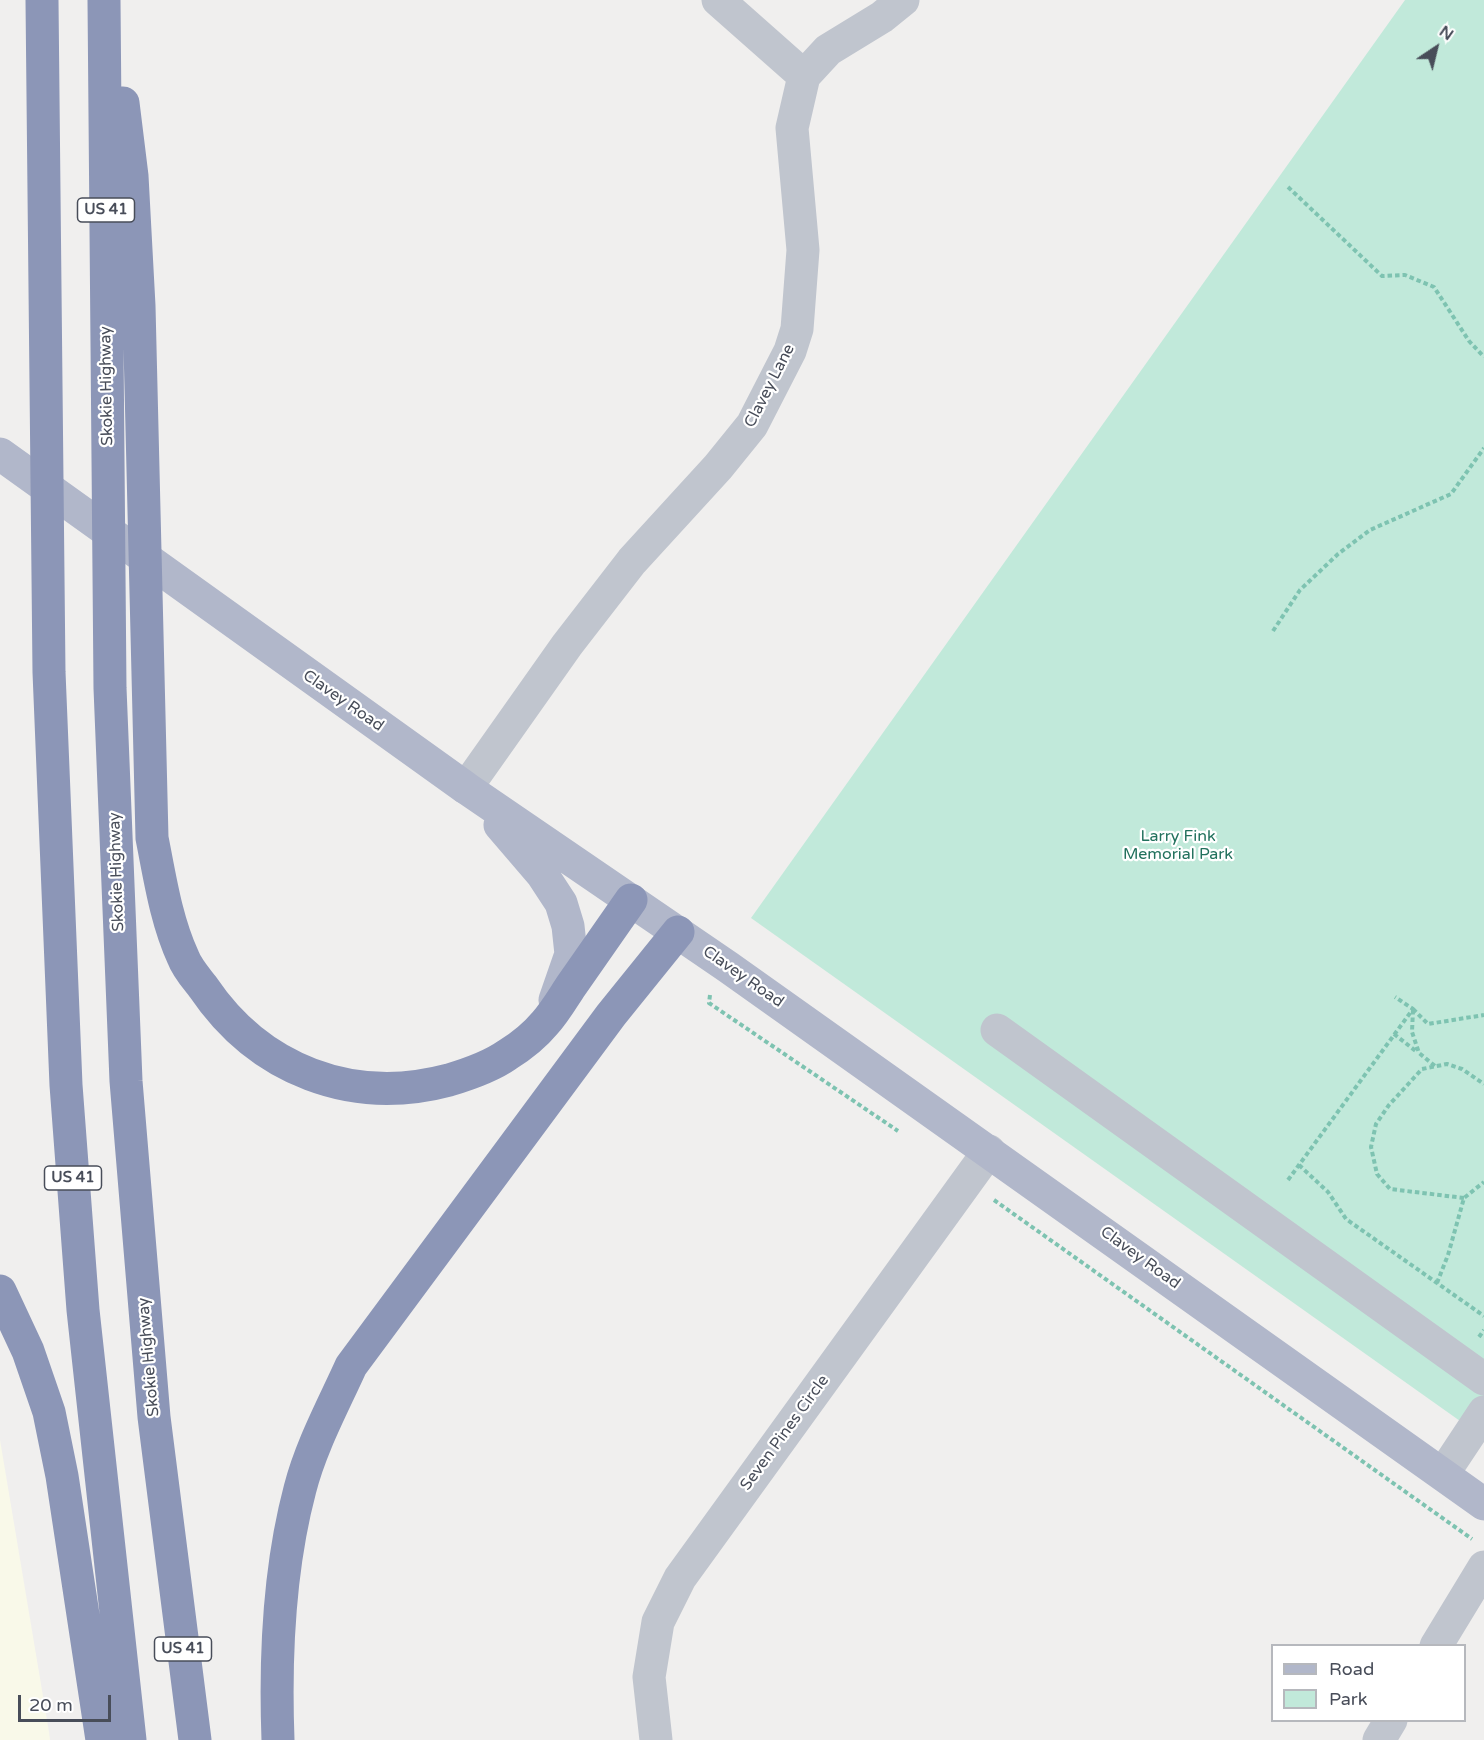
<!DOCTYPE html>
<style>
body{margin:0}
#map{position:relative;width:1484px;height:1740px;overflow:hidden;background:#f0efee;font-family:"Varela Round",sans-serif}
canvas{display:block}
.legend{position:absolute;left:1271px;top:1644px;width:195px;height:78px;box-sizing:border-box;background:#fff;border:2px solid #b6b8bd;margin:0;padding:8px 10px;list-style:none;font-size:18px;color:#484d59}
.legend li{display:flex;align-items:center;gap:12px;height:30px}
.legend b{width:30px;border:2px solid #b6b8bd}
.north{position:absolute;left:1406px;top:18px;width:60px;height:60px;-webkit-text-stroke:4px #fff;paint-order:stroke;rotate:35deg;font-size:16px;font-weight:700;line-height:24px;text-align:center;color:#484d59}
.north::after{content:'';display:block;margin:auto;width:21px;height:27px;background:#484d59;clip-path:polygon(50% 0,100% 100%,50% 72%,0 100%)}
.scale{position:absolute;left:18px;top:1695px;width:93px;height:27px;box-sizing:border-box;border:3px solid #484d59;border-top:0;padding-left:8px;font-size:18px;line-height:21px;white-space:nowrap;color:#484d59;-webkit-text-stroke:4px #fff;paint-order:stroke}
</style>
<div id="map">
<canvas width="1484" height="1740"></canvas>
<ul class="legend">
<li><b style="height:8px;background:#b1b7ca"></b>Road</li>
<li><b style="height:16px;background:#c1e9da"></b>Park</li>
</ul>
<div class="north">N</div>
<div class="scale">20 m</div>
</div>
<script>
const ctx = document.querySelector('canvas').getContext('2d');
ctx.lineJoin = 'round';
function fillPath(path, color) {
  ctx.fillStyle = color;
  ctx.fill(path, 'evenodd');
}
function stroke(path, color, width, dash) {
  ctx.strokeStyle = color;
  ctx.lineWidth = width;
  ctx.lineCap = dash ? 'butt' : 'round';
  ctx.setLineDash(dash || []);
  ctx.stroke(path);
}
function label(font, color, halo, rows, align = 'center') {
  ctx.font = font + ' "Varela Round",sans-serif';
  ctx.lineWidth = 4.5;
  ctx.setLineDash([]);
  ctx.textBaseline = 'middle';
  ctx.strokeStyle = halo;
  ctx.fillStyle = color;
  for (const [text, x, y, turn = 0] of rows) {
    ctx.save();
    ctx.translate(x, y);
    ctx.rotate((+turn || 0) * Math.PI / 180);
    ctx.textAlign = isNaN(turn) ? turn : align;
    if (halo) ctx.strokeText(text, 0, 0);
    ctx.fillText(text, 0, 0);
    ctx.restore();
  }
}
const commercial = new Path2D(`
 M 0,1440 L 49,1732 L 50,1740 L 0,1740 Z`);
const green = new Path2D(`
 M 1405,0 L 1484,0 L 1484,1438 L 751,918 Z`);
const path = new Path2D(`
 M 1288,187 L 1382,276 L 1405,275 L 1434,287 L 1469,341 L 1484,357
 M 1273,631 L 1300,590 L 1338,554 L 1370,530 L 1451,494 L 1484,448
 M 710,995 L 709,1003 L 898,1131
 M 1413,1009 L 1428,1024 L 1484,1015
 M 1413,1010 L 1412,1032 L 1419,1053 L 1435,1066
 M 1394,1034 L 1417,1052
 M 1299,1165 L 1328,1192 L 1346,1219 L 1484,1316
 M 1288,1180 L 1413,1009 L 1395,997
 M 1464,1198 L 1390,1189 L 1377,1174 L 1371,1147 L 1376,1124 L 1389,1105 L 1422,1069 L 1447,1064 L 1462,1069 L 1484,1084
 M 994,1200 L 1472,1539
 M 1437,1283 L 1448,1255 L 1464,1198 L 1484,1182
 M 1479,1337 L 1484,1330`);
const minor = new Path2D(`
 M 804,76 L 828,50 L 882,17 L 903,0
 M 466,788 L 567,645 L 632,561 L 718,467 L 752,425 L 790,351 L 797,329 L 803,250 L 792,128 L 804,76 L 718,0
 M 997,1030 L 1484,1379
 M 1443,1474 L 1484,1412
 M 1436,1646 L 1484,1567
 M 656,1740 L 649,1677 L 658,1622 L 680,1578 L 989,1151
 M 1379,1740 L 1391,1720`);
const major = new Path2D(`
 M 0,454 L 466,788 L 728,967 L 1484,1504
 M 500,825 L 542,874 L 561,903 L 568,926 L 571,954 L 555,1000`);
const highway = new Path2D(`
 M 42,0 L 49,672 L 66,1085 L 83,1310 L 130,1740
 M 104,0 L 110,688 L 126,1081 L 154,1417 L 195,1740
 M 123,103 L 132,176 L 139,306 L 152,838 C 160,878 166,920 183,957 C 187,968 196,978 203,987 C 259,1070 352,1106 449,1080 C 469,1074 490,1067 507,1055 C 520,1047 535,1035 545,1023 C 555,1012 563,998 571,986 C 591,957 611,929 631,900
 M 0,1291 L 28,1351 L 49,1412 L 62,1476 L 102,1740
 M 278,1740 C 275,1659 279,1568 300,1489 C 311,1446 333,1406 351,1366 L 611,1015 L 678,932`);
const shields = [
 [106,210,57],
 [73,1178,57],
 [183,1649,57]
];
const shieldNames = [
 ["US 41",106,210],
 ["US 41",73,1178],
 ["US 41",183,1649]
];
const streetNames = [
 ["Skokie Highway",107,386,-91],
 ["Clavey Lane",770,386,-63],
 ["Clavey Road",343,701,35],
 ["Skokie Highway",117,872,-92],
 ["Clavey Road",743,977,35],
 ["Clavey Road",1140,1258,36],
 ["Skokie Highway",149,1357,-95],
 ["Seven Pines Circle",785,1433,-54]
];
const parkNames = [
 ["Larry Fink",1178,837],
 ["Memorial Park",1178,855]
];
fillPath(commercial, '#f9f9e9');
fillPath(green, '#c1e9da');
stroke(path, '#7ec3b1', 4, [4.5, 3]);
stroke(minor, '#c0c5ce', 33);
stroke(major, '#b1b7ca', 33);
stroke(highway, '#8c96b7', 33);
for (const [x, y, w] of shields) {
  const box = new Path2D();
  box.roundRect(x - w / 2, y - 12, w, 24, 4.5);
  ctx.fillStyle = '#fff';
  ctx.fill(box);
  stroke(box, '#484d59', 1.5);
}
label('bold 15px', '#484d59', null, shieldNames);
label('16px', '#484d59', '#fff', streetNames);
label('16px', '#22715d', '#fff', parkNames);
</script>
